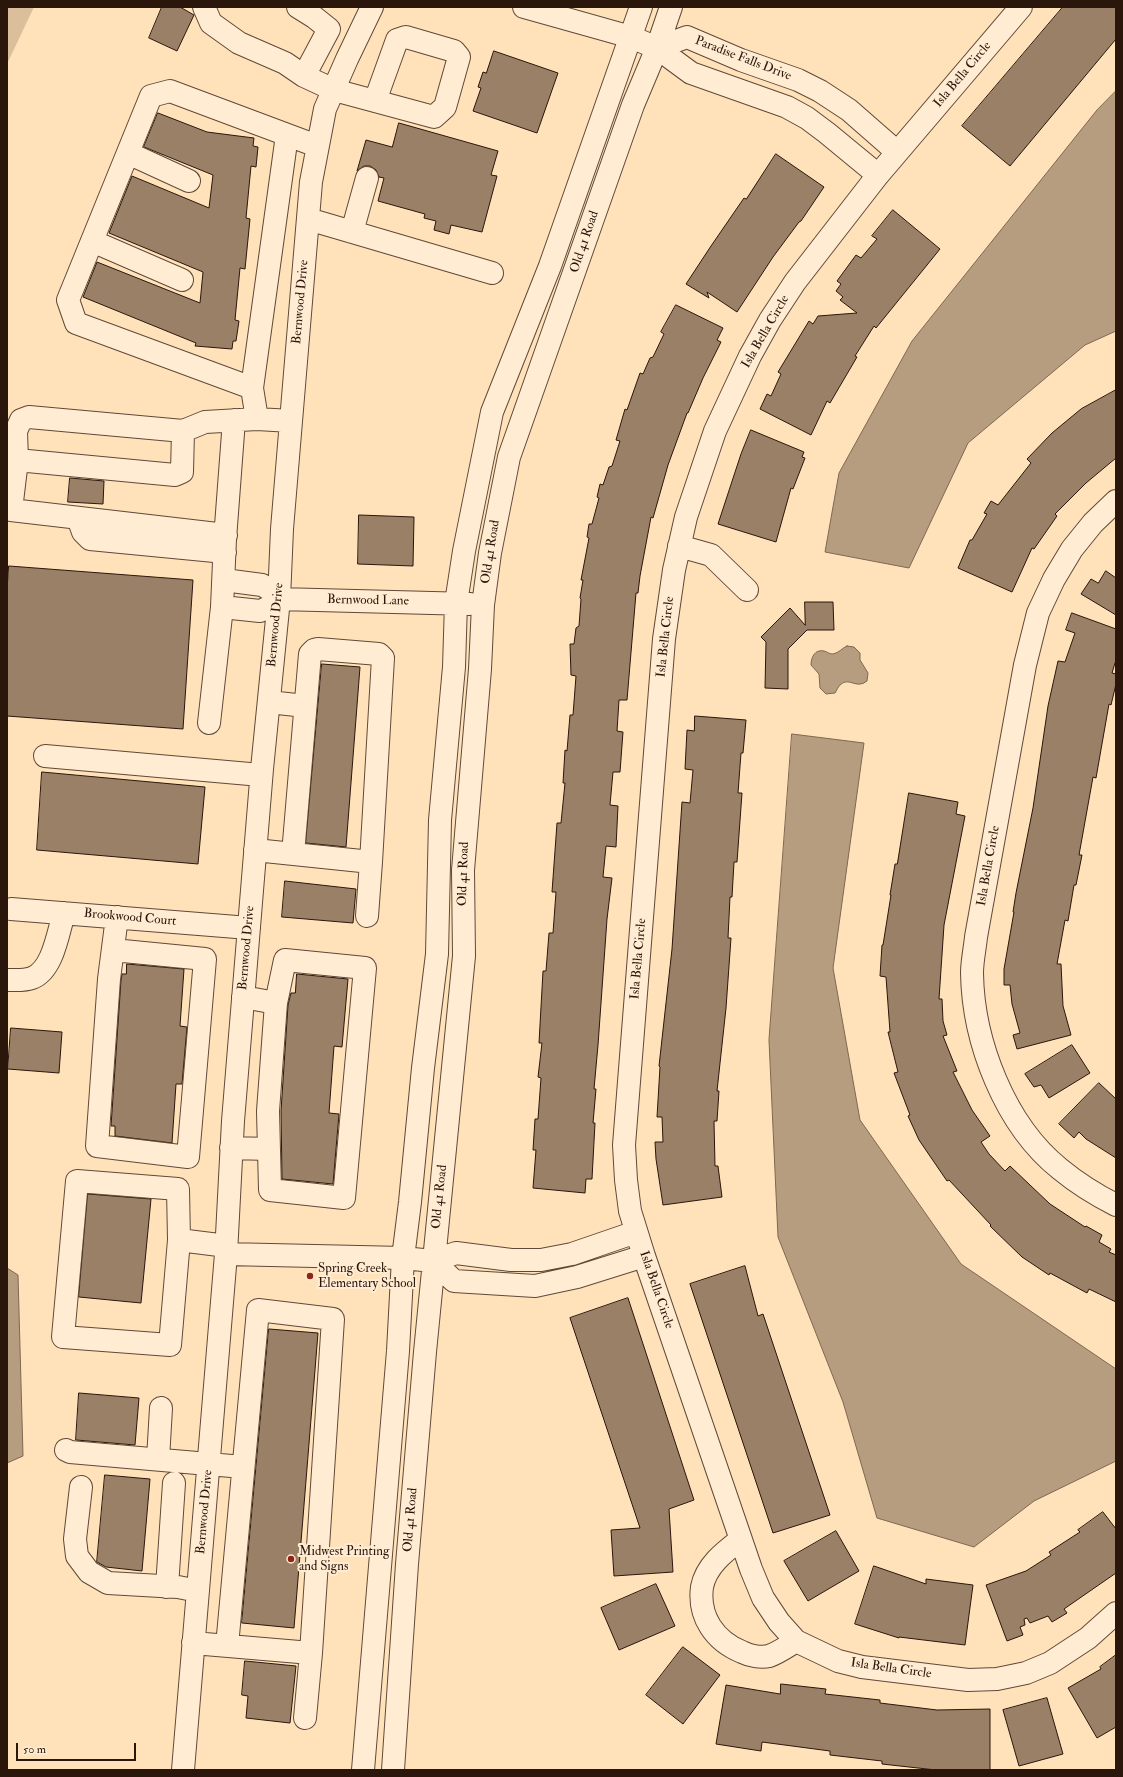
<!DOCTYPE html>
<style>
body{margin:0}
#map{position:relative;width:1123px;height:1777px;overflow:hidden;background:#ffe2ba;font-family:"IM FELL Double Pica",serif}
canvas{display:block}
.frame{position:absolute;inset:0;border:8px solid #2b160c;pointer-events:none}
.scale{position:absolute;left:16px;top:1743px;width:120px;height:18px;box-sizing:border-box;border:2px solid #2b160c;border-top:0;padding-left:5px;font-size:12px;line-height:14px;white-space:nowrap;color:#2b160c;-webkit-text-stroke:3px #ffecd2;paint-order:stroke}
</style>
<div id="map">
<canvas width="1123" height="1777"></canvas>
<div class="frame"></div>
<div class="scale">50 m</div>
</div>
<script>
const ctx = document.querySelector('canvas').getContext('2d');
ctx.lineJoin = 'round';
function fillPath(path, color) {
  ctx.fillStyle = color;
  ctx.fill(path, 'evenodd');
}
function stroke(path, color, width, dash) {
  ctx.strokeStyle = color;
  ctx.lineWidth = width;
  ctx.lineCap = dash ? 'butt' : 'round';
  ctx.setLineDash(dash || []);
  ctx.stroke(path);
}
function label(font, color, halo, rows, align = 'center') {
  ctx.font = font + ' "IM FELL Double Pica",serif';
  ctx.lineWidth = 4;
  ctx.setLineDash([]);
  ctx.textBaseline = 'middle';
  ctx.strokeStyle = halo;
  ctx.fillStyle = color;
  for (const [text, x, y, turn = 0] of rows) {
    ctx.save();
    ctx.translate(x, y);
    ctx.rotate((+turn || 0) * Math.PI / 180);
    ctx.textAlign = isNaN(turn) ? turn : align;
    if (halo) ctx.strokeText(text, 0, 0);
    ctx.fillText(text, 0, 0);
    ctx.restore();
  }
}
const green = new Path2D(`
 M 7,7 L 34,7 L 7,64 Z`);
const water = new Path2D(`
 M 1116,91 L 1116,331 L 1085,345 L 968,443 L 909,568 L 825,552 L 839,473 L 912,341 L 1097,110 Z
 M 847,646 L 854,647 L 860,653 L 860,660 L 868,673 L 867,681 C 856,690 849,676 840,685 C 838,687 837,690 835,693 L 826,694 L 820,688 L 819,674 L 811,665 C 811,657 815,649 824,651 C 828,652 829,654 833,654 C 839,653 842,648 847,646 Z
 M 792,734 L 864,743 L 833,968 L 860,1120 L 961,1264 L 1116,1369 L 1116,1461 L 1034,1501 L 974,1547 L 877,1518 L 843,1402 L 778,1237 L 769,1040 Z
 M 7,1268 L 18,1275 L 23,1456 L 7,1463 Z`);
const building = new Path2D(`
 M 162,7 L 180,7 L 194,15 L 177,51 L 149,38 Z
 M 1063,7 L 1116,7 L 1116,39 L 1010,166 L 962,126 Z
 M 494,51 L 558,73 L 537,133 L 473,111 L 481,88 L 478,87 L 483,72 L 486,73 Z
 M 158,113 L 207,132 L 254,138 L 253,146 L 258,147 L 256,167 L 251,166 L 246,218 L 250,219 L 245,269 L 240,268 L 235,320 L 239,321 L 236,341 L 233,341 L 232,349 L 195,346 L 196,343 L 83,297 L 97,262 L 200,303 L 203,272 L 109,233 L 132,176 L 209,208 L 213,175 L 144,147 Z
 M 399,123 L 498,151 L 491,175 L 497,176 L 482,232 L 451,225 L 449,234 L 434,230 L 436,221 L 424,218 L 425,214 L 378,201 L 384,178 L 379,177 L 376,170 L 370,166 L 364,166 L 357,171 L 366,140 L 392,147 Z
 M 776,154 L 824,187 L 801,221 L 799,222 L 773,257 L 737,312 L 707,292 L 709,298 L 686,284 L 711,246 L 744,198 L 746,199 Z
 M 893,210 L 940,249 L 876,328 L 874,326 L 855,356 L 857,357 L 830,403 L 827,401 L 811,435 L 760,409 L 767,394 L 771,396 L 781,374 L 778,372 L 809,321 L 813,324 L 818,316 L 857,313 L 840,300 L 843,297 L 836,291 L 841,284 L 837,281 L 856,255 L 861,258 L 877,239 L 872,236 Z
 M 676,305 L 723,328 L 717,340 L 721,342 L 703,378 L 688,413 L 687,413 L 668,465 L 653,518 L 651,517 L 640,576 L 638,593 L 636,593 L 627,700 L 619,700 L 617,731 L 623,732 L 620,772 L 613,772 L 610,805 L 618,806 L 616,847 L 606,846 L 603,877 L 612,878 L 607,919 L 598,1045 L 594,1089 L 596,1089 L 593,1123 L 595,1123 L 592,1179 L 586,1179 L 585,1193 L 533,1188 L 536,1150 L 533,1150 L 535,1119 L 538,1119 L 541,1078 L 538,1077 L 542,1043 L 539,1043 L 543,971 L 546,971 L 549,933 L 553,933 L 556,892 L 552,892 L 557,823 L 561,823 L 565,783 L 563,783 L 565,750 L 567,751 L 570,715 L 573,715 L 576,676 L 571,675 L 570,644 L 574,644 L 576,628 L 579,626 L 581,599 L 580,598 L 583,580 L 581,580 L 589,538 L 587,537 L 589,524 L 592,524 L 599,498 L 597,497 L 600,484 L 603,485 L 609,467 L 612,466 L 620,441 L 616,440 L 625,409 L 627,410 L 640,373 L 643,374 L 650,358 L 653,357 L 664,334 L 661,332 Z
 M 1116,390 L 1116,458 L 1086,483 L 1055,514 L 1057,516 L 1034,549 L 1032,548 L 1012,592 L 958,568 L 970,540 L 972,540 L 987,514 L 984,513 L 991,501 L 998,505 L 1031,463 L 1027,459 L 1052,433 L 1081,409 Z
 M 751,430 L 804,452 L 802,457 L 805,458 L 793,489 L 791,488 L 776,542 L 718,524 L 741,454 Z
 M 70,478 L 104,481 L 103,504 L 68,502 Z
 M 359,515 L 414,517 L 413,566 L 358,564 Z
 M 9,566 L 193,580 L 183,729 L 7,716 L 7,590 Z
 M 1106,571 L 1116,578 L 1116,615 L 1081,594 L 1091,579 L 1098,583 Z
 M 805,602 L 833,602 L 834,630 L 807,630 L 788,649 L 788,689 L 765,688 L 766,642 L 761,637 L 790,608 L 805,625 Z
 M 1072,613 L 1116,629 L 1116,660 L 1112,673 L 1116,674 L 1116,684 L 1111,705 L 1109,704 L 1096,778 L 1093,777 L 1079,855 L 1082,855 L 1076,885 L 1074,885 L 1068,921 L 1065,920 L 1057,964 L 1061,964 L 1063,1006 L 1071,1035 L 1017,1049 L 1013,1035 L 1020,1033 L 1012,1004 L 1010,985 L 1004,985 L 1004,969 L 1014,912 L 1013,912 L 1016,893 L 1033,808 L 1048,706 L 1058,661 L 1065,662 L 1075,633 L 1066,630 Z
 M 322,664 L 360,667 L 346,847 L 306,843 Z
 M 695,716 L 746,720 L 743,753 L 741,753 L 738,793 L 742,793 L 737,862 L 734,862 L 732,897 L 730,897 L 728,938 L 731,938 L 726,1008 L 717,1091 L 719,1091 L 717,1121 L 714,1121 L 715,1166 L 718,1166 L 722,1197 L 663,1205 L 656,1159 L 655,1142 L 663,1142 L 662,1117 L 657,1117 L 660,1067 L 659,1066 L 672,949 L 682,802 L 690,803 L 693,770 L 685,769 L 687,730 L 694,731 Z
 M 42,772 L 205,787 L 198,864 L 37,850 Z
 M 909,793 L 958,802 L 956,814 L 965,816 L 944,925 L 939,999 L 942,999 L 943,1021 L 947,1035 L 943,1036 L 957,1071 L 953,1072 L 972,1110 L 990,1136 L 981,1142 L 989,1154 L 1005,1171 L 1010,1166 L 1050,1204 L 1085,1227 L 1086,1226 L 1102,1235 L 1099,1242 L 1111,1249 L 1109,1252 L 1116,1255 L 1116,1302 L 1089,1289 L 1087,1293 L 1050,1273 L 1049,1275 L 1022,1257 L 990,1226 L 991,1225 L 949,1180 L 947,1181 L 919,1140 L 908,1116 L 910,1115 L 894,1073 L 898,1072 L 888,1032 L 890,1032 L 886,977 L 880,976 L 882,945 L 883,945 L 891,895 L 890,895 L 895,864 L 897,864 Z
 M 285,881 L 356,889 L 353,923 L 282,917 Z
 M 127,964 L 184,969 L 180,1026 L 187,1027 L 182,1084 L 176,1084 L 172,1143 L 115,1136 L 115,1126 L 111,1126 L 121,980 L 122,974 L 126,974 Z
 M 297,974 L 348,979 L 342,1047 L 334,1046 L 329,1113 L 339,1114 L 333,1184 L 282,1179 L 281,1111 L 288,1005 L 291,993 L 295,993 Z
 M 11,1028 L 62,1032 L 59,1073 L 8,1069 Z
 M 1072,1045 L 1090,1073 L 1049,1098 L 1041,1085 L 1034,1087 L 1025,1074 Z
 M 1099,1083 L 1116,1099 L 1116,1158 L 1086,1139 L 1079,1132 L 1074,1138 L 1059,1124 Z
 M 88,1194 L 151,1199 L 141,1303 L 79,1297 Z
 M 745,1266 L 758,1316 L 763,1314 L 830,1515 L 773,1533 L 690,1284 Z
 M 628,1298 L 694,1500 L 669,1509 L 673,1572 L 614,1576 L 611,1530 L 640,1528 L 570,1318 Z
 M 269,1329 L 318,1333 L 294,1628 L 242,1623 Z
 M 79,1393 L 139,1398 L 135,1445 L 76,1440 Z
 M 105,1475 L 150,1479 L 142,1571 L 106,1567 L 97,1562 Z
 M 1103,1512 L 1116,1529 L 1116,1573 L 1064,1609 L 1067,1613 L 1052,1622 L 1048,1616 L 1030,1623 L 1027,1618 L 1024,1619 L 1025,1625 L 1020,1627 L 1023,1635 L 1007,1641 L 986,1585 L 1026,1571 L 1051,1555 L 1049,1552 L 1080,1532 L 1078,1530 Z
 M 836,1531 L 859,1571 L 808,1601 L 784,1561 Z
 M 874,1566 L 926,1584 L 926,1579 L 973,1585 L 965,1645 L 899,1637 L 899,1638 L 855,1624 Z
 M 656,1584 L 675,1626 L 619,1650 L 601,1608 Z
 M 683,1647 L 720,1675 L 683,1724 L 646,1695 Z
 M 1116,1655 L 1116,1727 L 1097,1738 L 1068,1688 L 1101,1669 L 1100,1667 Z
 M 245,1661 L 296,1666 L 290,1723 L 246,1718 L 248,1696 L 242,1695 Z
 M 781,1684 L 826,1689 L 825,1694 L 880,1700 L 880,1703 L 937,1710 L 990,1709 L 990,1770 L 936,1770 L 882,1764 L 882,1761 L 830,1755 L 830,1751 L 762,1742 L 761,1751 L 716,1744 L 726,1685 L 780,1694 Z
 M 1047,1698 L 1063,1754 L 1019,1766 L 1003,1710 Z`);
const minor = new Path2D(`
 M 204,7 L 211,23 L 239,43 L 285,63 L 304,76
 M 298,7 L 314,17 L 329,29 L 304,76 L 334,90 L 434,117 L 445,107 L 459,57 L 454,51 L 406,37 L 397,40 L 375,101
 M 524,7 L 631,37 L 657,48 L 691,73 L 787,107 L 807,118 L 827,133 L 878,175
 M 1021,7 L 878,175 L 795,282 L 770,320 L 750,356 L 715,431 L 686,517 L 674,570 L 664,639 L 624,1145 L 626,1180 L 630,1211 L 644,1256 L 751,1569 L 763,1598 L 779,1622 L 796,1641 L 838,1661 L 862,1667 L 968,1680 L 997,1679 L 1026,1673 L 1050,1663 L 1088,1638 L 1116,1613
 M 657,48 L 687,37 L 741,60 L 798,80 L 820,91 L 849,110 L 897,152
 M 128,153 L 189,181
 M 308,219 L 492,273
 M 352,232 L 367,178
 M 92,241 L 182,280
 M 252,388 L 287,135
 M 291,421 L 257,419 L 252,388 L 76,323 L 68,300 L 151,96 L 170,91 L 317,146
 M 17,460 L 175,475 L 182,472 L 183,431
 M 1116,501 L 1093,523 L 1072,549 L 1054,579 L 1038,613 L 1025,665 L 976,937 C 975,948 972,961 972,973 C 973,1042 1005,1125 1060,1169 C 1077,1183 1096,1195 1116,1205
 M 78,518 L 83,532 L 90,539 L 225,552
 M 226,535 L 11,510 L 17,460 L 16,431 L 21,420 L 29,417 L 183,431 L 205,422 L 257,419
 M 679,546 L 711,555 L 747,590
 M 224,580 L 262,585 L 269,589 L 279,599
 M 279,599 L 470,604
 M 222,607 L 260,611 L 267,608 L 279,599
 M 269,702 L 305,706
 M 209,723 L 222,607 L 225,539 L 234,420
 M 45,756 L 261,775
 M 255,850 L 371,862 L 367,916
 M 293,854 L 310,654 L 314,650 L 318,649 L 379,654 L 383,658 L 371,862
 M 11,909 L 249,928
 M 113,950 L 205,959 L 188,1157 L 97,1146 L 109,979 L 117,917
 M 7,980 C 15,980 24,981 32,978 C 53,970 58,933 64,913
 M 243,997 L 276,1003 L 285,960 L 365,968 L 344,1198 L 270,1190 L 268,1111 L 276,1003
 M 231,1148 L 269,1149
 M 179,1240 L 170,1345 L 63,1337 L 77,1181 L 178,1189 L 179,1240 L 227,1246
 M 226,1254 L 403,1258 L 433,1261 L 456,1253 L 511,1260 L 541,1260 L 572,1254 L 636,1232
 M 433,1261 L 454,1281 L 535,1286 L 577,1277 L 644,1256
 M 66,1450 L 70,1452 L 243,1467
 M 158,1459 L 161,1408
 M 81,1487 L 75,1539 L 77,1556 L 89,1572 L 108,1583 L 178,1587 L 198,1591
 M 740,1540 C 724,1552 706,1566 702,1587 C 698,1617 715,1641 742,1652 C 750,1656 761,1658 769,1656 C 778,1653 788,1646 796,1641
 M 167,1587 L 174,1483
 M 193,1643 L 311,1653 L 305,1718
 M 227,1646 L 258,1310 L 333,1319 L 311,1653
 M 183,1770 L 226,1254 L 233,1121 L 262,769 L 279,599 L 282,529 L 311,182 L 325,109 L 347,59 L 372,7
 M 363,1770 L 398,1351 L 403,1258 L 410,1202 L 423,1068 L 437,954 L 440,820 L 454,667 L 456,603 L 464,551 L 492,412 L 550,266 L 641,7
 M 393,1770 L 407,1564 L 425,1352 L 464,956 L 463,870 L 480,669 L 483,605 L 490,553 L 509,457 L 633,105 L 657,48 L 671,7`);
const markers = [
 [310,1276,4,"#8f2418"],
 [291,1559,4,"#8f2418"]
];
const streetNames = [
 ["Paradise Falls Drive",743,59,21],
 ["Isla Bella Circle",963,75,-50],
 ["Old 41 Road",585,242,-71],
 ["Bernwood Drive",301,302,-85],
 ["Isla Bella Circle",766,332,-60],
 ["Old 41 Road",491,552,-81],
 ["Bernwood Lane",368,601,1],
 ["Bernwood Drive",276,625,-85],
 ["Isla Bella Circle",666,637,-84],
 ["Isla Bella Circle",989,866,-80],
 ["Old 41 Road",464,874,-88],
 ["Brookwood Court",130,918,5],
 ["Bernwood Drive",247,948,-85],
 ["Isla Bella Circle",639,959,-85],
 ["Old 41 Road",440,1197,-84],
 ["Isla Bella Circle",656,1290,71],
 ["Bernwood Drive",205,1512,-85],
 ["Old 41 Road",411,1520,-85],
 ["Isla Bella Circle",891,1669,8]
];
const poiNames = [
 ["Spring Creek",318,1269],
 ["Elementary School",318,1284],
 ["Midwest Printing",299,1552],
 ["and Signs",299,1567]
];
fillPath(green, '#dbbf9c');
fillPath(water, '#b79d7f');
stroke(water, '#7f6751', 1);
fillPath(building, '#998066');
stroke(building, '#2b160c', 1);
stroke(minor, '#604938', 24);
stroke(minor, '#ffecd2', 22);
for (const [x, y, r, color] of markers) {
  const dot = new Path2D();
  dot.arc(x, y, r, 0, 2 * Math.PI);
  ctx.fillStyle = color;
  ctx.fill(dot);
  stroke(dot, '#ffecd2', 1.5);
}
label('13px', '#2b160c', '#ffecd2', streetNames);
label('13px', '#2b160c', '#ffecd2', poiNames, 'left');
</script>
